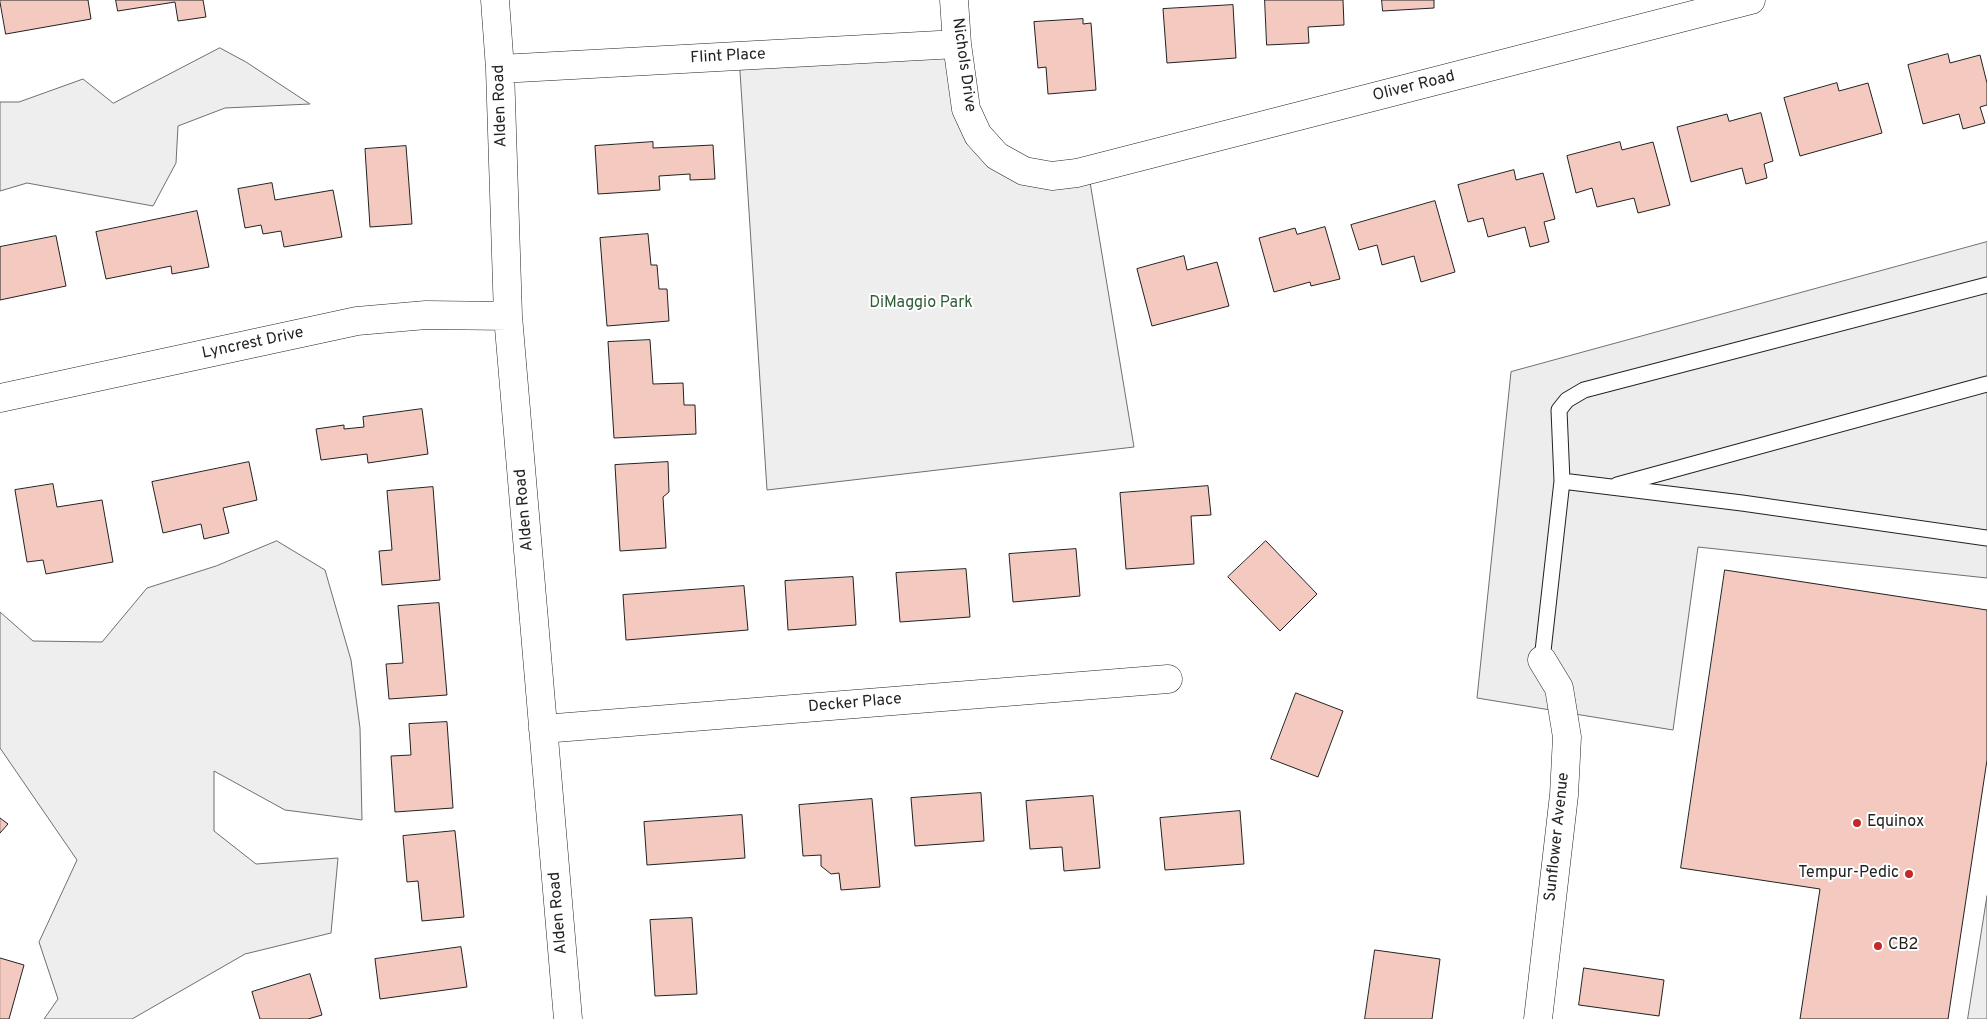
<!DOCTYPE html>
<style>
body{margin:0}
canvas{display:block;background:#fff}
</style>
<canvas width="1987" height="1019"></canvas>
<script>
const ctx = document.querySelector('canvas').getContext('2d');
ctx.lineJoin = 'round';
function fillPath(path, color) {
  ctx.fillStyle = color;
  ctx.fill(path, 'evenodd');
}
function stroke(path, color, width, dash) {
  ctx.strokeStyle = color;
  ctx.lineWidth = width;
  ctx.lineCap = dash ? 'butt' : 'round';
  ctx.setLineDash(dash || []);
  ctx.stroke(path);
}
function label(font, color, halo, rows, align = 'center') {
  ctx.font = font + ' Overpass,sans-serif';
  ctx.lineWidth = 4;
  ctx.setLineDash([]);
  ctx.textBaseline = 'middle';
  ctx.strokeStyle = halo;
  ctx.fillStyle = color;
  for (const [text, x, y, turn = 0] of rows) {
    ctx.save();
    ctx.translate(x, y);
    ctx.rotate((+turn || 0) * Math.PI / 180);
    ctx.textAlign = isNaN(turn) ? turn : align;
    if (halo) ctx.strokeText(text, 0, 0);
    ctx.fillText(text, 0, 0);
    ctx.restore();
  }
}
const green = new Path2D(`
 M 957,44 L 997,156 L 1088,170 L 1134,447 L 767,490 L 739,56 Z
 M 220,48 L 246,62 L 310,104 L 225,108 L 178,126 L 176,163 L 153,206 L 27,183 L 0,191 L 0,102 L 19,102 L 83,79 L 113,103 Z
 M 277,541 L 325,570 L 351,660 L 360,728 L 362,820 L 285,810 L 214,771 L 214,831 L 256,864 L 338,858 L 331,933 L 245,954 L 132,1019 L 44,1019 L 58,999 L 39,942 L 77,860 L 0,748 L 0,612 L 33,641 L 102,642 L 147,588 L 216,566 Z`);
const parking = new Path2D(`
 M 1987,242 L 1987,578 L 1698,547 L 1673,730 L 1477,698 L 1511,372 Z
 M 1987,896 L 1987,1019 L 1968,1019 Z`);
const building = new Path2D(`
 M 0,0 L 88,0 L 91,19 L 6,34 Z
 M 116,0 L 203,0 L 206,17 L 178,21 L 175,2 L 118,11 Z
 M 1265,0 L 1343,0 L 1344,25 L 1308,27 L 1309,43 L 1267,45 Z
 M 1382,0 L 1434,0 L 1434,8 L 1383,11 Z
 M 1233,5 L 1236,58 L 1167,63 L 1163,9 Z
 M 1083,19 L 1083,24 L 1091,23 L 1096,90 L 1048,94 L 1046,67 L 1038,68 L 1034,22 Z
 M 1948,54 L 1950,63 L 1980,55 L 1987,83 L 1987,105 L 1980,107 L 1985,123 L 1963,129 L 1959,114 L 1923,124 L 1908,65 Z
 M 1837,83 L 1839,91 L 1868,83 L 1882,133 L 1800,156 L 1784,98 Z
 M 1761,113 L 1773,161 L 1764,164 L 1767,178 L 1746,184 L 1742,168 L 1691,182 L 1677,127 L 1727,114 L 1729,121 Z
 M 653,142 L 653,148 L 713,145 L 715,179 L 690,180 L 690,174 L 659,176 L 660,190 L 598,194 L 595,146 Z
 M 1620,142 L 1622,150 L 1653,142 L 1670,205 L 1638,213 L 1634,198 L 1597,207 L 1592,188 L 1576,193 L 1567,156 Z
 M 406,146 L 412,224 L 370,227 L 365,149 Z
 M 1514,170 L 1516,180 L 1543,173 L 1555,219 L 1544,222 L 1549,242 L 1530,247 L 1525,227 L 1488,237 L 1483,218 L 1468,222 L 1458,185 Z
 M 272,183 L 275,200 L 333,190 L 342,237 L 284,247 L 281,231 L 263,234 L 261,225 L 245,228 L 238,189 Z
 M 1435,201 L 1455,272 L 1421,282 L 1414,256 L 1382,265 L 1377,245 L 1359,250 L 1351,225 Z
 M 197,211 L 209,267 L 172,274 L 171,266 L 106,279 L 96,232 Z
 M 1325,227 L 1340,279 L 1311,286 L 1310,282 L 1274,292 L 1259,238 L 1295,228 L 1297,234 Z
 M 648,234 L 651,265 L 657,265 L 659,289 L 667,289 L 669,321 L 607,326 L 600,238 Z
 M 56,236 L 66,286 L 0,300 L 0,247 Z
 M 1184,256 L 1187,270 L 1217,262 L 1229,306 L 1152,326 L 1137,269 Z
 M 650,340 L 653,384 L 683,383 L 684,405 L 695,405 L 696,434 L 614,438 L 608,342 Z
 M 422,409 L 428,454 L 368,463 L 367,454 L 321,460 L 316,429 L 344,425 L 344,429 L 364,427 L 363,417 Z
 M 249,462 L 257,500 L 223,508 L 229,533 L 204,539 L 201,524 L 163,533 L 152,482 Z
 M 668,462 L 669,492 L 663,497 L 666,548 L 620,551 L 615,465 Z
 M 53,484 L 57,507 L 102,500 L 113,562 L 46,574 L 43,560 L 27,562 L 15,490 Z
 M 1208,486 L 1211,515 L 1191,516 L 1194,564 L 1126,569 L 1120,493 Z
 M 433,487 L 440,580 L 382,585 L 379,551 L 392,550 L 387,491 Z
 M 1266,541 L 1317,594 L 1280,631 L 1228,577 Z
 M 1076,549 L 1080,596 L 1013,602 L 1009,554 Z
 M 966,569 L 970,617 L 900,622 L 896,573 Z
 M 1725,570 L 1987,610 L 1987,760 L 1948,1019 L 1800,1019 L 1820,889 L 1681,868 Z
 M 853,577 L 856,625 L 788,630 L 785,581 Z
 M 744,586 L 748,630 L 626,640 L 623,595 Z
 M 439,603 L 447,695 L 389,699 L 386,664 L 403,663 L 398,606 Z
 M 1296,693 L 1343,711 L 1318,777 L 1271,759 Z
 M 447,722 L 453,808 L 395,812 L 391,756 L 411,755 L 409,724 Z
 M 981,793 L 984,841 L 915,846 L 911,798 Z
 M 1093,796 L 1100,868 L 1064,871 L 1062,847 L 1030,849 L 1026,801 Z
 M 872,799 L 880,887 L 841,890 L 839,873 L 831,874 L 821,866 L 821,855 L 803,856 L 799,805 Z
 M 1240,811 L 1244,864 L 1165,870 L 1160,818 Z
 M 742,815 L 745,858 L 647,865 L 644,822 Z
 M 0,818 L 8,824 L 0,833 Z
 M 455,831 L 464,917 L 422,921 L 418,881 L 407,882 L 403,836 Z
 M 692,918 L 697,994 L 655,996 L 650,920 Z
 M 461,947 L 467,987 L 380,999 L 375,959 Z
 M 1375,950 L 1440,959 L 1432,1019 L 1365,1019 Z
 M 0,958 L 24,965 L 9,1019 L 0,1019 Z
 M 1584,968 L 1664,980 L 1659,1016 L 1579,1005 Z
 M 310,974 L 322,1015 L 308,1019 L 260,1019 L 252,992 Z`);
const service = new Path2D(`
 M 1562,481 L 1559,410 L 1567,400 L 1584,390 L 1987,285
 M 1617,485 L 1987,384
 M 1542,660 L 1562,481 L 1742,503 L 1987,538`);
const minor = new Path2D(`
 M 495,0 L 500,69 L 508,316 L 568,1019
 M 954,0 L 957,44 L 966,109 L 978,135 L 997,156 L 1024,171 L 1052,176 L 1077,173 L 1751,0
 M 500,69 L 957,44
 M 0,398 L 357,321 L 426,315 L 508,316
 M 543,729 L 1168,679
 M 1538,1019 L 1564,795 L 1567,737 L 1559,688 L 1542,660`);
const markers = [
 [1857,823,5,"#c62828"],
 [1909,874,5,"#c62828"],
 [1878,946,5,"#c62828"]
];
const streetNames = [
 ["Flint Place",728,57,-3],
 ["Nichols Drive",963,65,82],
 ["Oliver Road",1414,87,-14],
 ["Alden Road",501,106,-92],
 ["Lyncrest Drive",253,344,-12],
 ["Alden Road",525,510,-95],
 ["Decker Place",855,704,-5],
 ["Sunflower Avenue",1558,837,-84],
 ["Alden Road",559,913,-95]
];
const parkNames = [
 ["DiMaggio Park",921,304]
];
const poiNames = [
 ["Equinox",1867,823],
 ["Tempur-Pedic",1899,874,"right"],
 ["CB2",1888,946]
];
fillPath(green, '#eee');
stroke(green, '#6f6f6f', 1);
fillPath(parking, '#ededed');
stroke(parking, '#6f6f6f', 1);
fillPath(building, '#f3c9c0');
stroke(building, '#222', 1);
stroke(service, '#222', 17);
stroke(minor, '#222', 29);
stroke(service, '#fff', 15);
stroke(minor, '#fff', 28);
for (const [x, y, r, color] of markers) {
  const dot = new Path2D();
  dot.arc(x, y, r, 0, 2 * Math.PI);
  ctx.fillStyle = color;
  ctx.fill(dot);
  stroke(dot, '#fff', 2);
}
label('16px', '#222', '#fff', streetNames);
label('16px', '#2f5e38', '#fff', parkNames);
label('16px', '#222', '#fff', poiNames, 'left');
</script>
